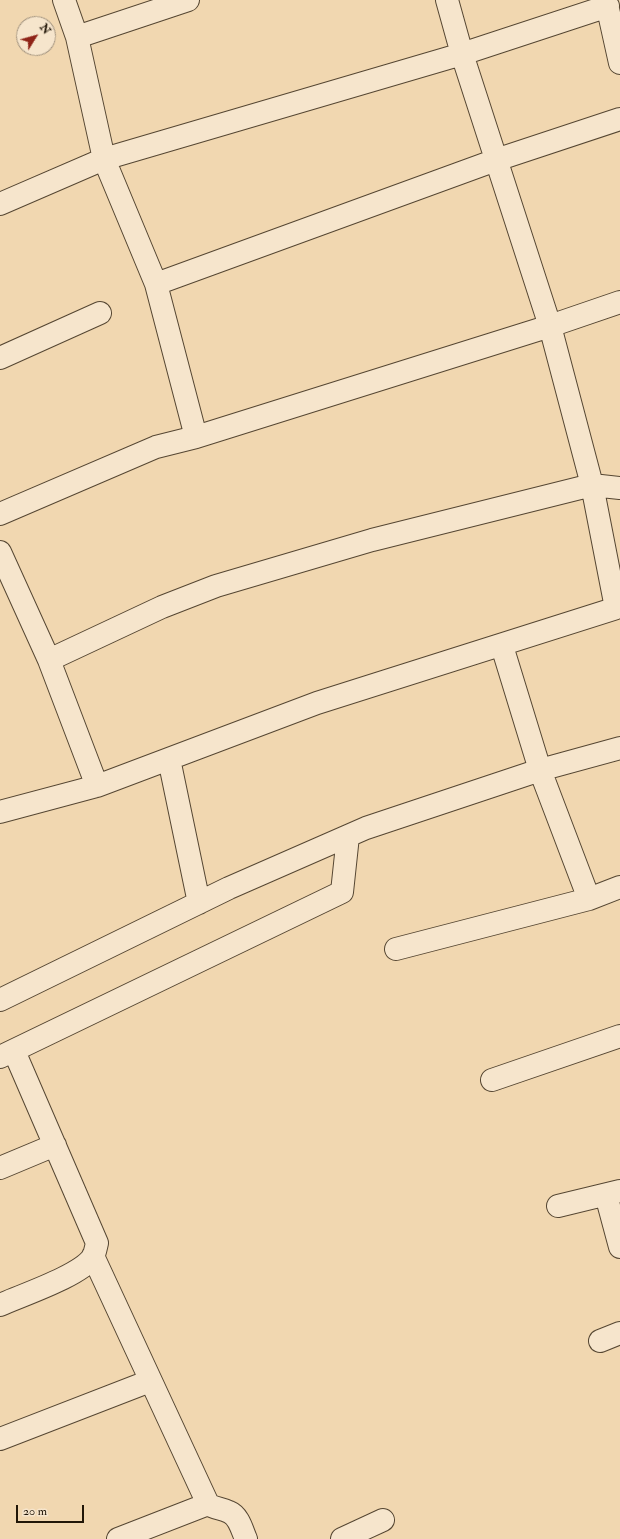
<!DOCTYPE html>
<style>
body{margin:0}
#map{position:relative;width:620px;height:1539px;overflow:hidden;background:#f1d7b0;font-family:"IM FELL Double Pica",serif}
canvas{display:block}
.north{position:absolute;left:16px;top:16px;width:40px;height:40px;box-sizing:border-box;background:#f6e5cc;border:1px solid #a1927e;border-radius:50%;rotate:53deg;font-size:11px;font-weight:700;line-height:16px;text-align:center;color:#211608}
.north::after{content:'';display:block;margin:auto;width:14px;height:18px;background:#8f2418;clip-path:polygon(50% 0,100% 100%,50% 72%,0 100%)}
.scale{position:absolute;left:16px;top:1505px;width:68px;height:18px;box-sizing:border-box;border:2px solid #211608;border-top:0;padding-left:5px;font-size:12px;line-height:14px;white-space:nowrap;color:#211608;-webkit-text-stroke:3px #f6e5cc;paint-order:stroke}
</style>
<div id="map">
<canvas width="620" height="1539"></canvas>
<div class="north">N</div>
<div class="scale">20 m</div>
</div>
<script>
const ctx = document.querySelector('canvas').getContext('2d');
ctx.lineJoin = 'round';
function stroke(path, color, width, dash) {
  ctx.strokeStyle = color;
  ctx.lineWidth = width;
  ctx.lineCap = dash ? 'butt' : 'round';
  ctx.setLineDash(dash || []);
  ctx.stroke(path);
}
const minor = new Path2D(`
 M 64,0 L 77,37 L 104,159 L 156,284 L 196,437
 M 447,0 L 462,54 L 550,326 L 592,485 L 616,608
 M 606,0 L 620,63
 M 77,37 L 188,0
 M 0,204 L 104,159 L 462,54 L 608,6
 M 156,284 L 496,160 L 620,119
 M 0,358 L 100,313
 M 0,514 L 156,447 L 196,437 L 550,326 L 620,302
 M 0,552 L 49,660 L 97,786
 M 502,646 L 540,770 L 589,899
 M 49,660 L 162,607 L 216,586 L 372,540 L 592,485 L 620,488
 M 169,759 L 199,903
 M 0,812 L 97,786 L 317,703 L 620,607
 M 396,949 L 589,899 L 620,887
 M 0,1000 L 229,888 L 366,828 L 540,770 L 620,748
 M 0,1057 L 342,892 L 348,836
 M 492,1080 L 620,1036
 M 0,1168 L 55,1145
 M 606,1195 L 620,1247
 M 558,1206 L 620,1191
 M 93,1256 L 208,1504 C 215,1509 221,1508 229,1512 C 239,1516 242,1530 246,1539
 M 0,1305 C 22,1295 80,1276 93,1257 C 95,1253 96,1247 97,1243 L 14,1051
 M 600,1341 L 620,1333
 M 0,1439 L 150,1381
 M 118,1539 L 208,1504
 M 342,1539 L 383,1520`);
stroke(minor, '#554632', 24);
stroke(minor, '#f6e5cc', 22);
</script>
